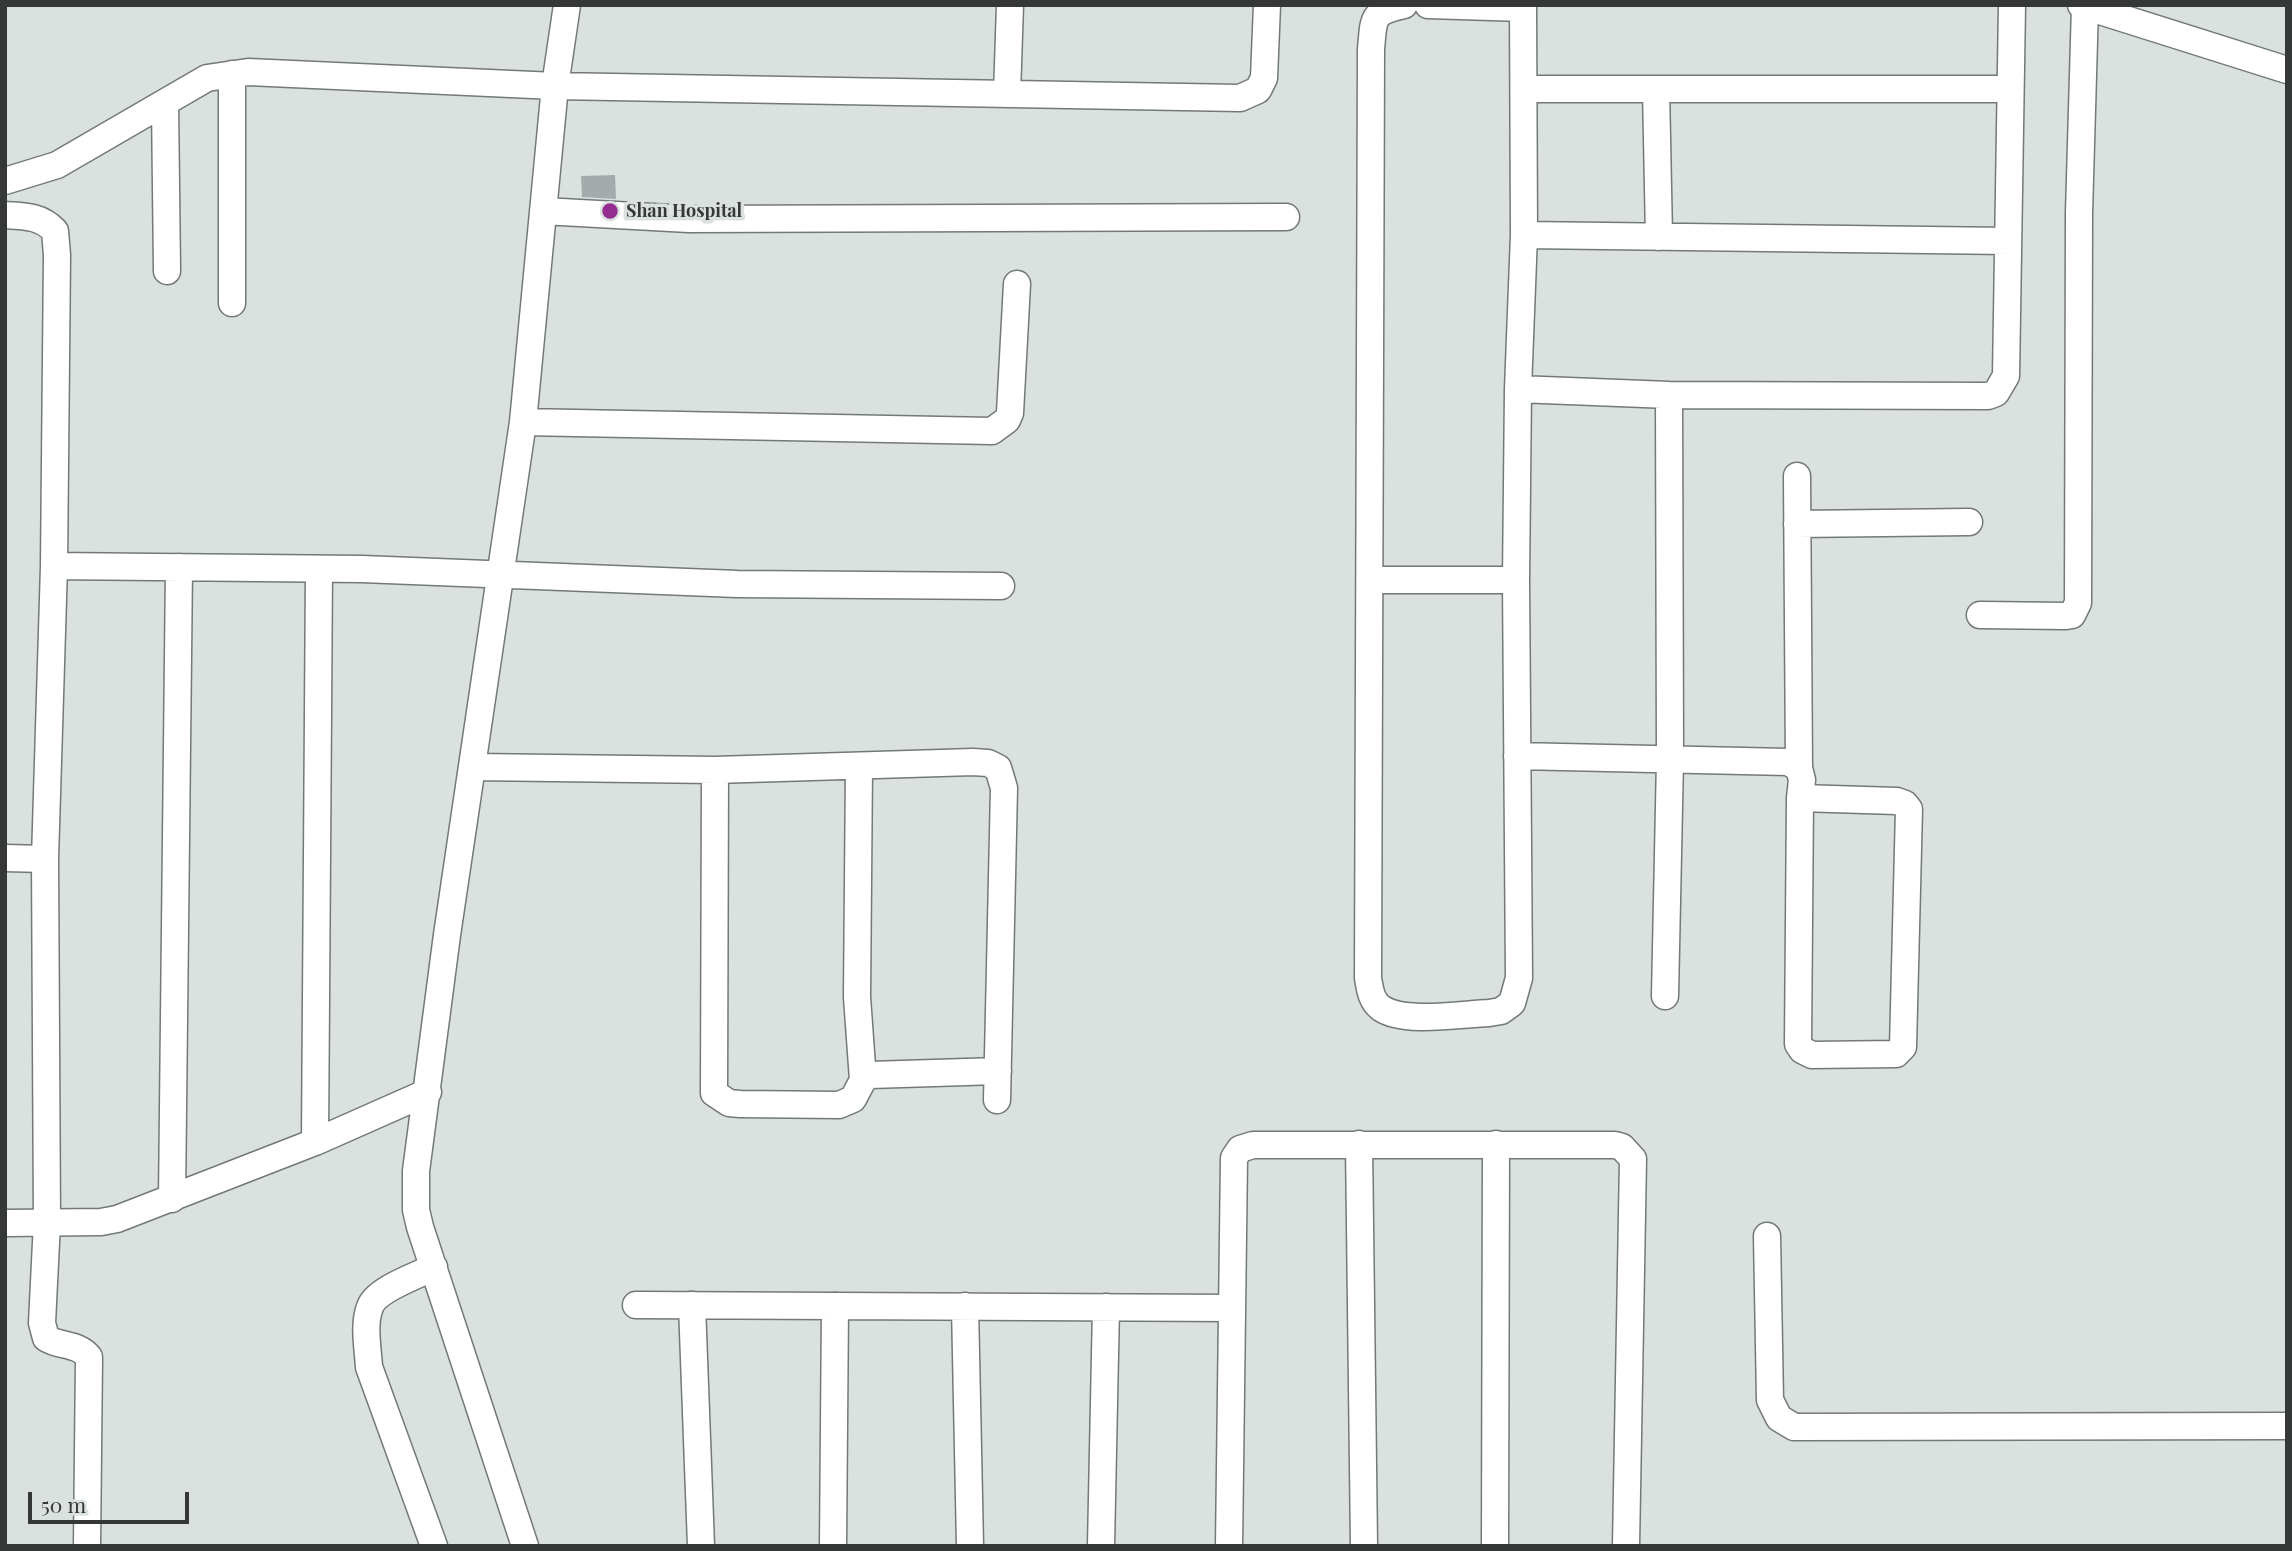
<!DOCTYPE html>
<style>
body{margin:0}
#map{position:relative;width:2292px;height:1551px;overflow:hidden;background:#dae1df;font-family:"Playfair Display",serif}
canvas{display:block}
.frame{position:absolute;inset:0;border:7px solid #353837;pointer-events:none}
.scale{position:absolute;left:28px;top:1492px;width:161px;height:32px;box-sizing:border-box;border:4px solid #353837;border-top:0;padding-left:9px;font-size:21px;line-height:24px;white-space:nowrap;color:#353837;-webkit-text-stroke:5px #dae1df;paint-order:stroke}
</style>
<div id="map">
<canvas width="2292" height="1551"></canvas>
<div class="frame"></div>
<div class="scale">50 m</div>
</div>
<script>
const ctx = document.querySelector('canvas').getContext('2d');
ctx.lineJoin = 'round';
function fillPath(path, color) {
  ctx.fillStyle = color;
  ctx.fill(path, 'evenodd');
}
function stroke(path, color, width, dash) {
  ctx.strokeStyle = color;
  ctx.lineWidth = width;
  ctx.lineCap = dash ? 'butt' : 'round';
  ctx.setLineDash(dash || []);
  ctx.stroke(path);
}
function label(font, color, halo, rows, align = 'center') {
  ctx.font = font + ' "Playfair Display",serif';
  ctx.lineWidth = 7;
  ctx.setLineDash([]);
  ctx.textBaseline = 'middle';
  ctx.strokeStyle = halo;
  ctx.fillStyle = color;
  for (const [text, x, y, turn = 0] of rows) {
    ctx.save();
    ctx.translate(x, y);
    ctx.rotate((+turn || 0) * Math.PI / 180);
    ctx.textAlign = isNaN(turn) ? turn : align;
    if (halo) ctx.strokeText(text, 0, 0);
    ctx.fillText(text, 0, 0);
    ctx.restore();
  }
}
const building = new Path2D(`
 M 615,175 L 616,199 L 582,197 L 581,176 Z`);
const minor = new Path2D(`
 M 1404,5 C 1371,12 1374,18 1371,49 L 1368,978 C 1370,989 1371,1001 1381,1008 C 1404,1024 1461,1014 1489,1013 L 1501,1011 L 1512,1003 L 1519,978 L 1516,580 L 1518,389 L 1524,235 L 1523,5
 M 1428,5 L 1523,8
 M 2081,5 L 2287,70
 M 1525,89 L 2010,89
 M 1656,89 L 1659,237
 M 1007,94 L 1010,5
 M 165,103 L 167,271
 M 5,181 L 57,165 L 207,78 L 248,72 L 555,86 L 1240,98 L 1258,90 L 1264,78 L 1267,5
 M 543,211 L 689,219 L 1286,217
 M 5,215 C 25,216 41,216 55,231 L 57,255 L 54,566 L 45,859 L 47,1222 L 42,1323 L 46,1338 C 60,1347 78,1343 89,1357 L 87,1546
 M 1524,235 L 2008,241
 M 232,303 L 232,74
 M 1518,389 L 1669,395 L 1988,396 L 1996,393 L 2006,376 L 2012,5
 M 523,422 L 992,431 L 1007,420 L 1010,413 L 1017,284
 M 1797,476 L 1799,768
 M 1797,524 L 1969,522
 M 54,566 L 362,569 L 737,584 L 1001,586
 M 1370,580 L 1516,580
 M 1980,615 L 2066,616 L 2072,615 L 2078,603 L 2079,213 L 2085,6
 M 1517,756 L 1788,762 L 1799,768 L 1802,780 L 1800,798 L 1798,1044 L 1802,1050 L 1812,1055 L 1896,1054 L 1903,1047 L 1909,809 L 1905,804 L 1897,801 L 1800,798
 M 859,766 L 857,997 L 863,1080
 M 473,767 L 715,770 L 973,762 L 988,763 L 998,768 L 1004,788 L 997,1100
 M 715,770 L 714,1093 L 729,1103 L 740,1104 L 839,1105 L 853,1099 L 863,1080 L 870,1075 L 998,1071
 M 5,858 L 45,859
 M 1665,996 L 1670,759 L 1669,395
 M 315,1142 L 319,569
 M 1359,1144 L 1364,1546
 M 172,1199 L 179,567
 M 5,1223 L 101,1222 L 117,1219 L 315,1142 L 428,1092
 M 1767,1236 L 1770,1400 L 1779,1418 L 1794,1427 L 2287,1426
 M 434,1267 C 417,1276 376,1289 370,1307 C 363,1324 368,1349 369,1367 L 434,1546
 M 636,1305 L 1232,1308
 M 692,1305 L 701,1546
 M 965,1306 L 970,1546
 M 525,1546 L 420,1227 L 416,1210 L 416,1171 L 447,935 L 523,422 L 555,86 L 567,5
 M 833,1546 L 835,1306
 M 1101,1546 L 1106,1307
 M 1229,1546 L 1234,1158 L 1240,1149 L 1253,1145 L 1615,1145 L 1622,1147 L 1633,1159 L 1626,1546
 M 1495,1546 L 1496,1144`);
const markers = [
 [610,211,9,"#952d91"]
];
const poiNames = [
 ["Shan Hospital",626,211]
];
fillPath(building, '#a3abac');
stroke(minor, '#727978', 29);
stroke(minor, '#fff', 26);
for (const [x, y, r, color] of markers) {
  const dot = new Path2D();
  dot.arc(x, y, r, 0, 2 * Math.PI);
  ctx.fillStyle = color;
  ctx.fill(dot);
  stroke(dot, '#dae1df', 2.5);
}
label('bold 18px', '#353837', '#dae1df', poiNames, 'left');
</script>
